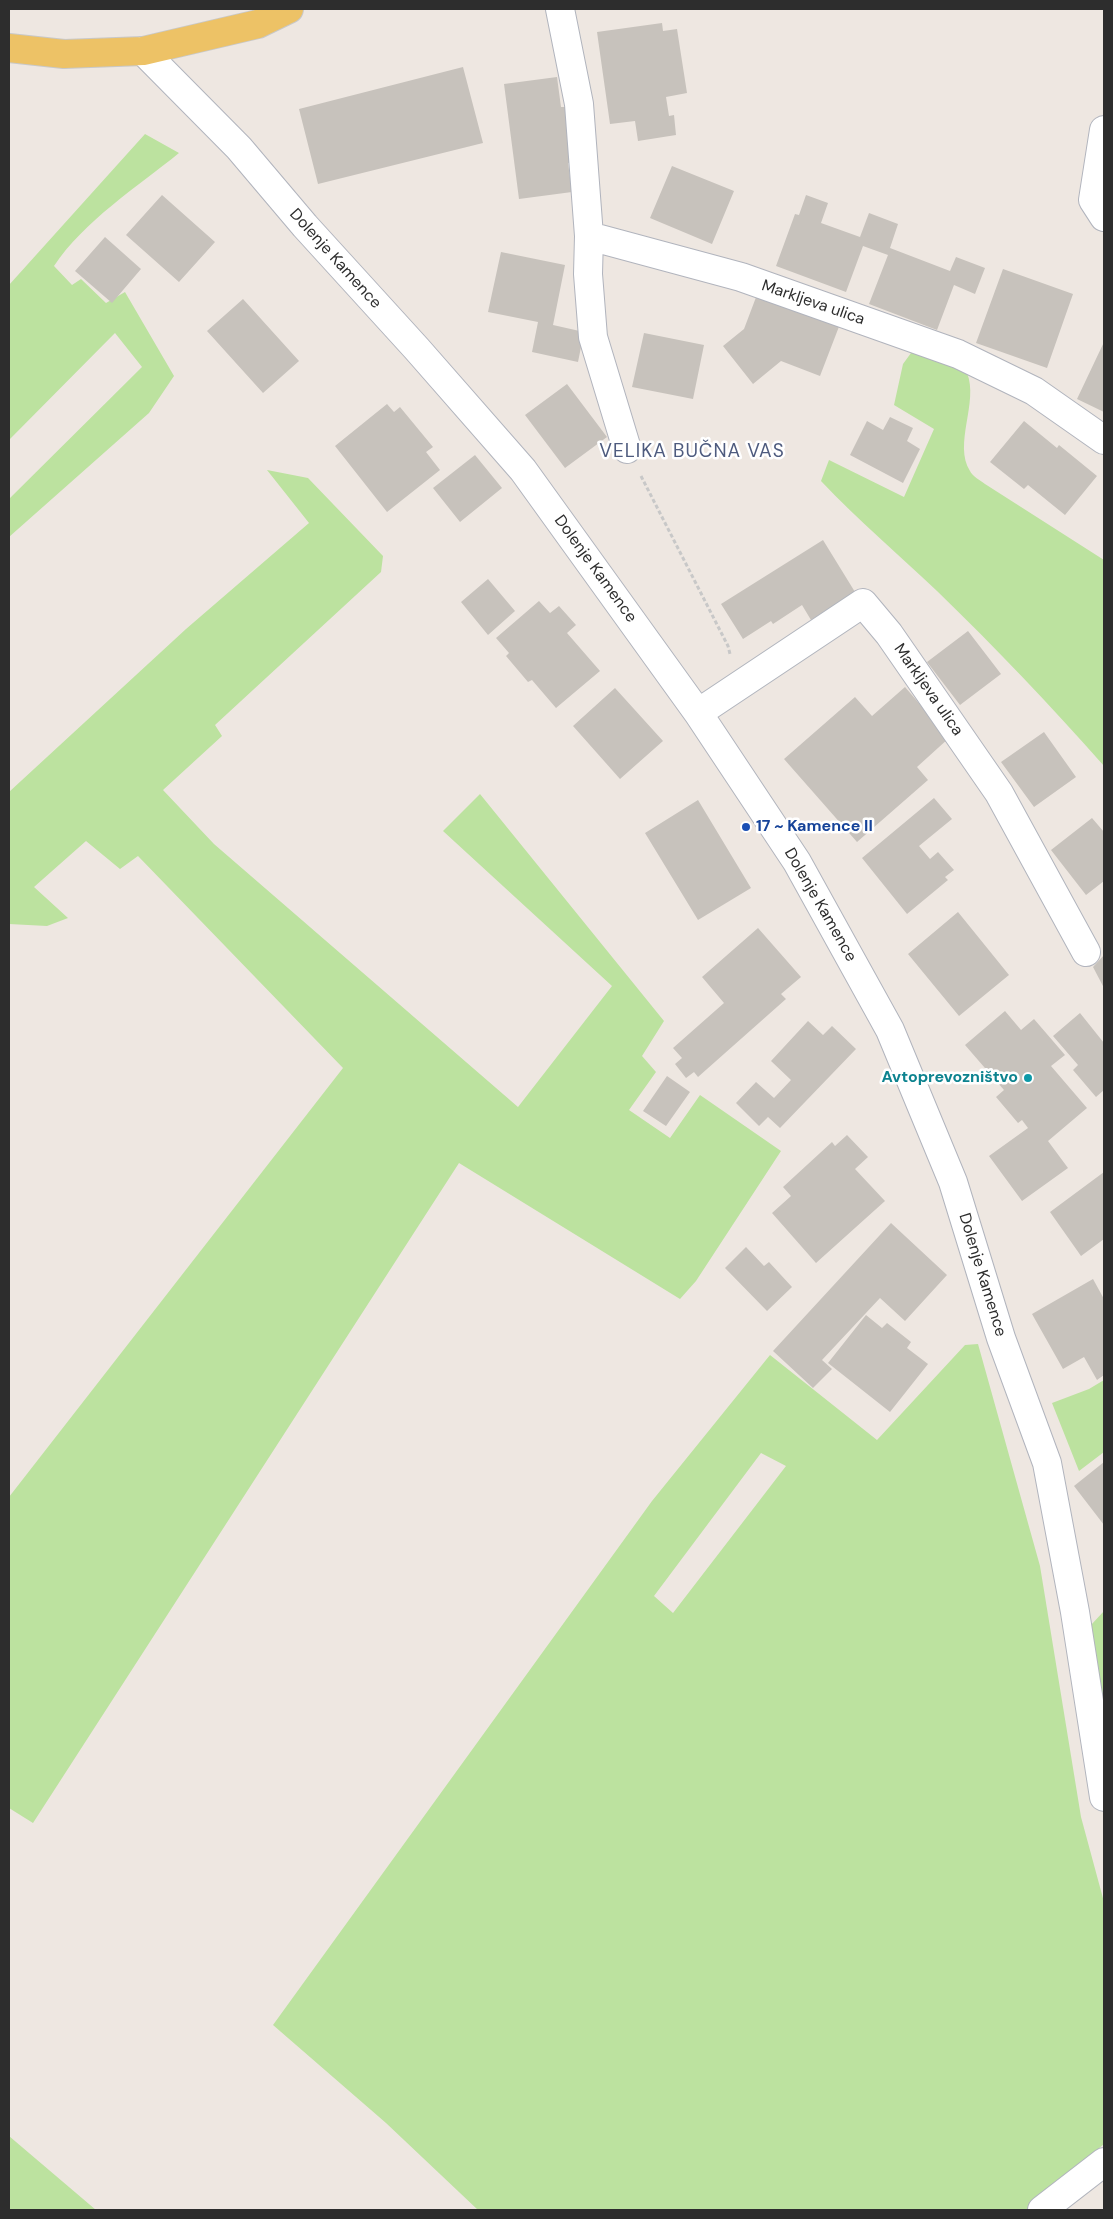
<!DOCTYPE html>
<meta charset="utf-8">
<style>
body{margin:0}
#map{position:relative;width:1113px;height:2219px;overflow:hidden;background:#eee7e1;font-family:"DM Sans",sans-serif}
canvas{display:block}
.frame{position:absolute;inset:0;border:10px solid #2d2d2d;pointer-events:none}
</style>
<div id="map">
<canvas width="1113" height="2219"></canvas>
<div class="frame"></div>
</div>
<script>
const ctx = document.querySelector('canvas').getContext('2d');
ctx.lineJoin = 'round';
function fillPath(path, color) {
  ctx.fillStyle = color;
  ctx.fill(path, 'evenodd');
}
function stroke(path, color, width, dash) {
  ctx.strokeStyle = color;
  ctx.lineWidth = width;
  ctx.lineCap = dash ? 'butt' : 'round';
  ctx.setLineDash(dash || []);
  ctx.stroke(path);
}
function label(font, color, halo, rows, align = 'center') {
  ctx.font = font + ' "DM Sans",sans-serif';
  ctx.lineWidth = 5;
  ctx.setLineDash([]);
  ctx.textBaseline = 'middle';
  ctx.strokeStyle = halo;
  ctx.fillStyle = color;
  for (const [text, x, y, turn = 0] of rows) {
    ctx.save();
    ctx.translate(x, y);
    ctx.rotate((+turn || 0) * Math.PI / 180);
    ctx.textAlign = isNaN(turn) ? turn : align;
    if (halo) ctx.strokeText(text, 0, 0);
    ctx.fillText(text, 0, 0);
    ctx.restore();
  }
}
const green = new Path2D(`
 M 145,134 L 179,153 C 137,187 84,221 54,266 L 72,285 L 81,279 L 106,303 L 125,292 L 174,376 L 149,413 L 9,537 L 9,499 L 142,367 L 115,333 L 9,440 L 9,285 Z
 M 920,352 L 967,373 C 979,402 953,444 970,471 C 972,476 980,480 985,484 L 1104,560 L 1104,766 C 1051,706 995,647 937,591 C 898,554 858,520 821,481 L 829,460 L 904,497 L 934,429 L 894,405 L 903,364 L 911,353 Z
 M 267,470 L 308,478 L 383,556 L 381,572 L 215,725 L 222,736 L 163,790 L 214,844 L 518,1107 L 612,986 L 443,831 L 480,794 L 664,1021 L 642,1056 L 656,1072 L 629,1110 L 670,1138 L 700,1095 L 781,1151 L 696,1281 L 680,1299 L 459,1163 L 33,1823 L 9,1808 L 9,1497 L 343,1068 L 138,856 L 120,869 L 86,841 L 34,887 L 68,918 L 47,926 L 9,924 L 9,792 L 186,629 L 309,523 Z
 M 978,1344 L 1040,1566 L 1081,1817 L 1104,1902 L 1104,2144 L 1026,2210 L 478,2210 L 386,2123 L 273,2025 L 652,1501 L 770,1355 L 877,1440 L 965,1345 ZM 761,1453 L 786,1466 L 673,1613 L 654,1596 Z
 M 1104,1380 L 1104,1452 L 1079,1471 L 1052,1403 L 1089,1389 Z
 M 1104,1611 L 1104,1723 L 1091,1625 Z
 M 9,2136 L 96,2210 L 9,2210 Z`);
const building = new Path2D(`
 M 662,23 L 663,31 L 677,29 L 687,93 L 666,97 L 669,116 L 674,115 L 676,135 L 638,141 L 635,121 L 610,124 L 597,32 Z
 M 463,67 L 483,143 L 318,184 L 299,109 Z
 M 557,77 L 561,107 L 566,107 L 573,162 L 568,163 L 572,192 L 519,199 L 504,84 Z
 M 672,166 L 734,191 L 712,244 L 650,218 Z
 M 162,195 L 215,242 L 179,282 L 126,235 Z
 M 806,195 L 828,203 L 821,223 L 860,237 L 869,213 L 898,224 L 890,248 L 950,271 L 956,257 L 985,268 L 975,294 L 954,285 L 937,330 L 869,304 L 888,255 L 863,246 L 846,292 L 776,266 L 795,214 L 799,215 Z
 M 105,237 L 141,269 L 112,303 L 75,271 Z
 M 501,252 L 565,265 L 553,325 L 584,332 L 578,362 L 532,352 L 538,322 L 488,312 Z
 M 1003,269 L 1073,294 L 1047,368 L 976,343 Z
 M 758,292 L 840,324 L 820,376 L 781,361 L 753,384 L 723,346 L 744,329 Z
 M 243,299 L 299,361 L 263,393 L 207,331 Z
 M 644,333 L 704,345 L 693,399 L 632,387 Z
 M 1104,342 L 1104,412 L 1077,399 Z
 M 567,384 L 607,437 L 565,468 L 525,415 Z
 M 387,404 L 394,412 L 400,407 L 433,447 L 426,452 L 440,470 L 387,512 L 335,446 Z
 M 890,417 L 913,428 L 907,441 L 920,449 L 903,483 L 850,455 L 867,421 L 883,430 Z
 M 1024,421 L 1057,448 L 1059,445 L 1097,476 L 1065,515 L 1028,485 L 1024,489 L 990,462 Z
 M 475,455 L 502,488 L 460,522 L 433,488 Z
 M 823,540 L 855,592 L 811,620 L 802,605 L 773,624 L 771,621 L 743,639 L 721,604 Z
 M 488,579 L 515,611 L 488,635 L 461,602 Z
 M 539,601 L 550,613 L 559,606 L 576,625 L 567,633 L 600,671 L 556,708 L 532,680 L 528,682 L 506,656 L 509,653 L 496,638 Z
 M 968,631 L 1001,674 L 960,705 L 927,662 Z
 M 905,687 L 949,738 L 917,767 L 928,780 L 857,842 L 784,759 L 855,697 L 872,716 Z
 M 615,688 L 663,741 L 620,779 L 573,726 Z
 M 1044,732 L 1076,777 L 1034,807 L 1001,762 Z
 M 934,798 L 952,819 L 919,846 L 930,859 L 938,852 L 954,870 L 945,877 L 948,880 L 907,914 L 862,858 Z
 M 698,800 L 751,888 L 698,920 L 645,833 Z
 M 1092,818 L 1104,832 L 1104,881 L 1086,895 L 1051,850 Z
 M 958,912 L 1009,975 L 959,1016 L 908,954 Z
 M 758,928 L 801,977 L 781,994 L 786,999 L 698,1077 L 694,1072 L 686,1078 L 675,1064 L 682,1058 L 673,1048 L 724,1003 L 702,977 Z
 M 1104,955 L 1104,988 L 1093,967 Z
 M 1005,1011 L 1021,1030 L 1034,1019 L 1065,1055 L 1051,1066 L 1087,1108 L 1048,1141 L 1068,1168 L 1022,1201 L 989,1156 L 1028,1128 L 1022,1120 L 1018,1123 L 996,1097 L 1004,1090 L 965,1045 Z
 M 1080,1013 L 1104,1043 L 1104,1090 L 1096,1097 L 1073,1070 L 1078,1065 L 1053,1036 Z
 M 808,1021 L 823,1035 L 832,1026 L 856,1049 L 780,1128 L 768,1117 L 759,1126 L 736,1103 L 756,1082 L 774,1098 L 791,1080 L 771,1061 Z
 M 667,1076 L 690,1092 L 666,1126 L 643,1111 Z
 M 847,1135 L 868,1157 L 855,1169 L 885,1201 L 816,1263 L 772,1213 L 791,1196 L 783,1187 L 832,1142 L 835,1146 Z
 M 1104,1172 L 1104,1239 L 1081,1256 L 1050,1212 Z
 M 891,1223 L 947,1275 L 905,1321 L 880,1298 L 822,1360 L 832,1369 L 813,1388 L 773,1351 Z
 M 746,1247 L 764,1266 L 769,1262 L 792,1287 L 767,1311 L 725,1268 Z
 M 1093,1279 L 1104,1299 L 1104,1375 L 1097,1380 L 1084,1357 L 1063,1369 L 1032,1314 Z
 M 866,1315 L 882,1328 L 887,1323 L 911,1342 L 907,1348 L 928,1364 L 890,1412 L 828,1363 Z
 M 1104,1462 L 1104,1525 L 1074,1486 Z`);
const path = new Path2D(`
 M 641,476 L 728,646 L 730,654`);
const minor = new Path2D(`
 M 560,9 L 579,104 L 589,236 L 588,274 L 593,337 L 627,449
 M 143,51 L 239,148 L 305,226 L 417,349 L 523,470 L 698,713 L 797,862 L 890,1030 L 953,1182 L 1001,1338 L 1047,1463 L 1075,1612 L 1104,1797
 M 1104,130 L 1093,200 L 1104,217
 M 589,236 L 741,277 L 958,354 L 1034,391 L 1104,440
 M 698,713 L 863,603 L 889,634 L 999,793 L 1086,952
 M 1042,2210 L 1104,2162`);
const major = new Path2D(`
 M 9,48 L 64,54 L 143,51 L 258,24 L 289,9`);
const markers = [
 [746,827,5,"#1a4fb4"],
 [1028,1078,5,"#0f9aa8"]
];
const streetNames = [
 ["Dolenje Kamence",335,259,48],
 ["Markljeva ulica",813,303,19],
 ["Dolenje Kamence",595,569,54],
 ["Markljeva ulica",928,690,55],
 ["Dolenje Kamence",820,905,60],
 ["Dolenje Kamence",982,1275,73]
];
const transitNames = [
 ["17 ~ Kamence II",756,827]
];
const cultureNames = [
 ["Avtoprevozništvo",1018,1078]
];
const quarterNames = [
 ["VELIKA BUČNA VAS",692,452]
];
fillPath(green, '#bce29f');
fillPath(building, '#c7c2bc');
stroke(minor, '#b1b4bd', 30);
stroke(major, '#c8c8c8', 30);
stroke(path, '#c8c8c8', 3, [4, 2.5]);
stroke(minor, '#fff', 28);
stroke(major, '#edc266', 28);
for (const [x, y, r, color] of markers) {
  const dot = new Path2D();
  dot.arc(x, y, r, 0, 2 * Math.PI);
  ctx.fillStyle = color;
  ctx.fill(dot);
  stroke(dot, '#fff', 2);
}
label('16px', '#2d2d2d', '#fff', streetNames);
label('bold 16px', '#164399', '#fff', transitNames, 'left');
label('bold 16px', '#0d838f', '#fff', cultureNames, 'right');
ctx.letterSpacing = '1px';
label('19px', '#4e5b7e', '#fff', quarterNames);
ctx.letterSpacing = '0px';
</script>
